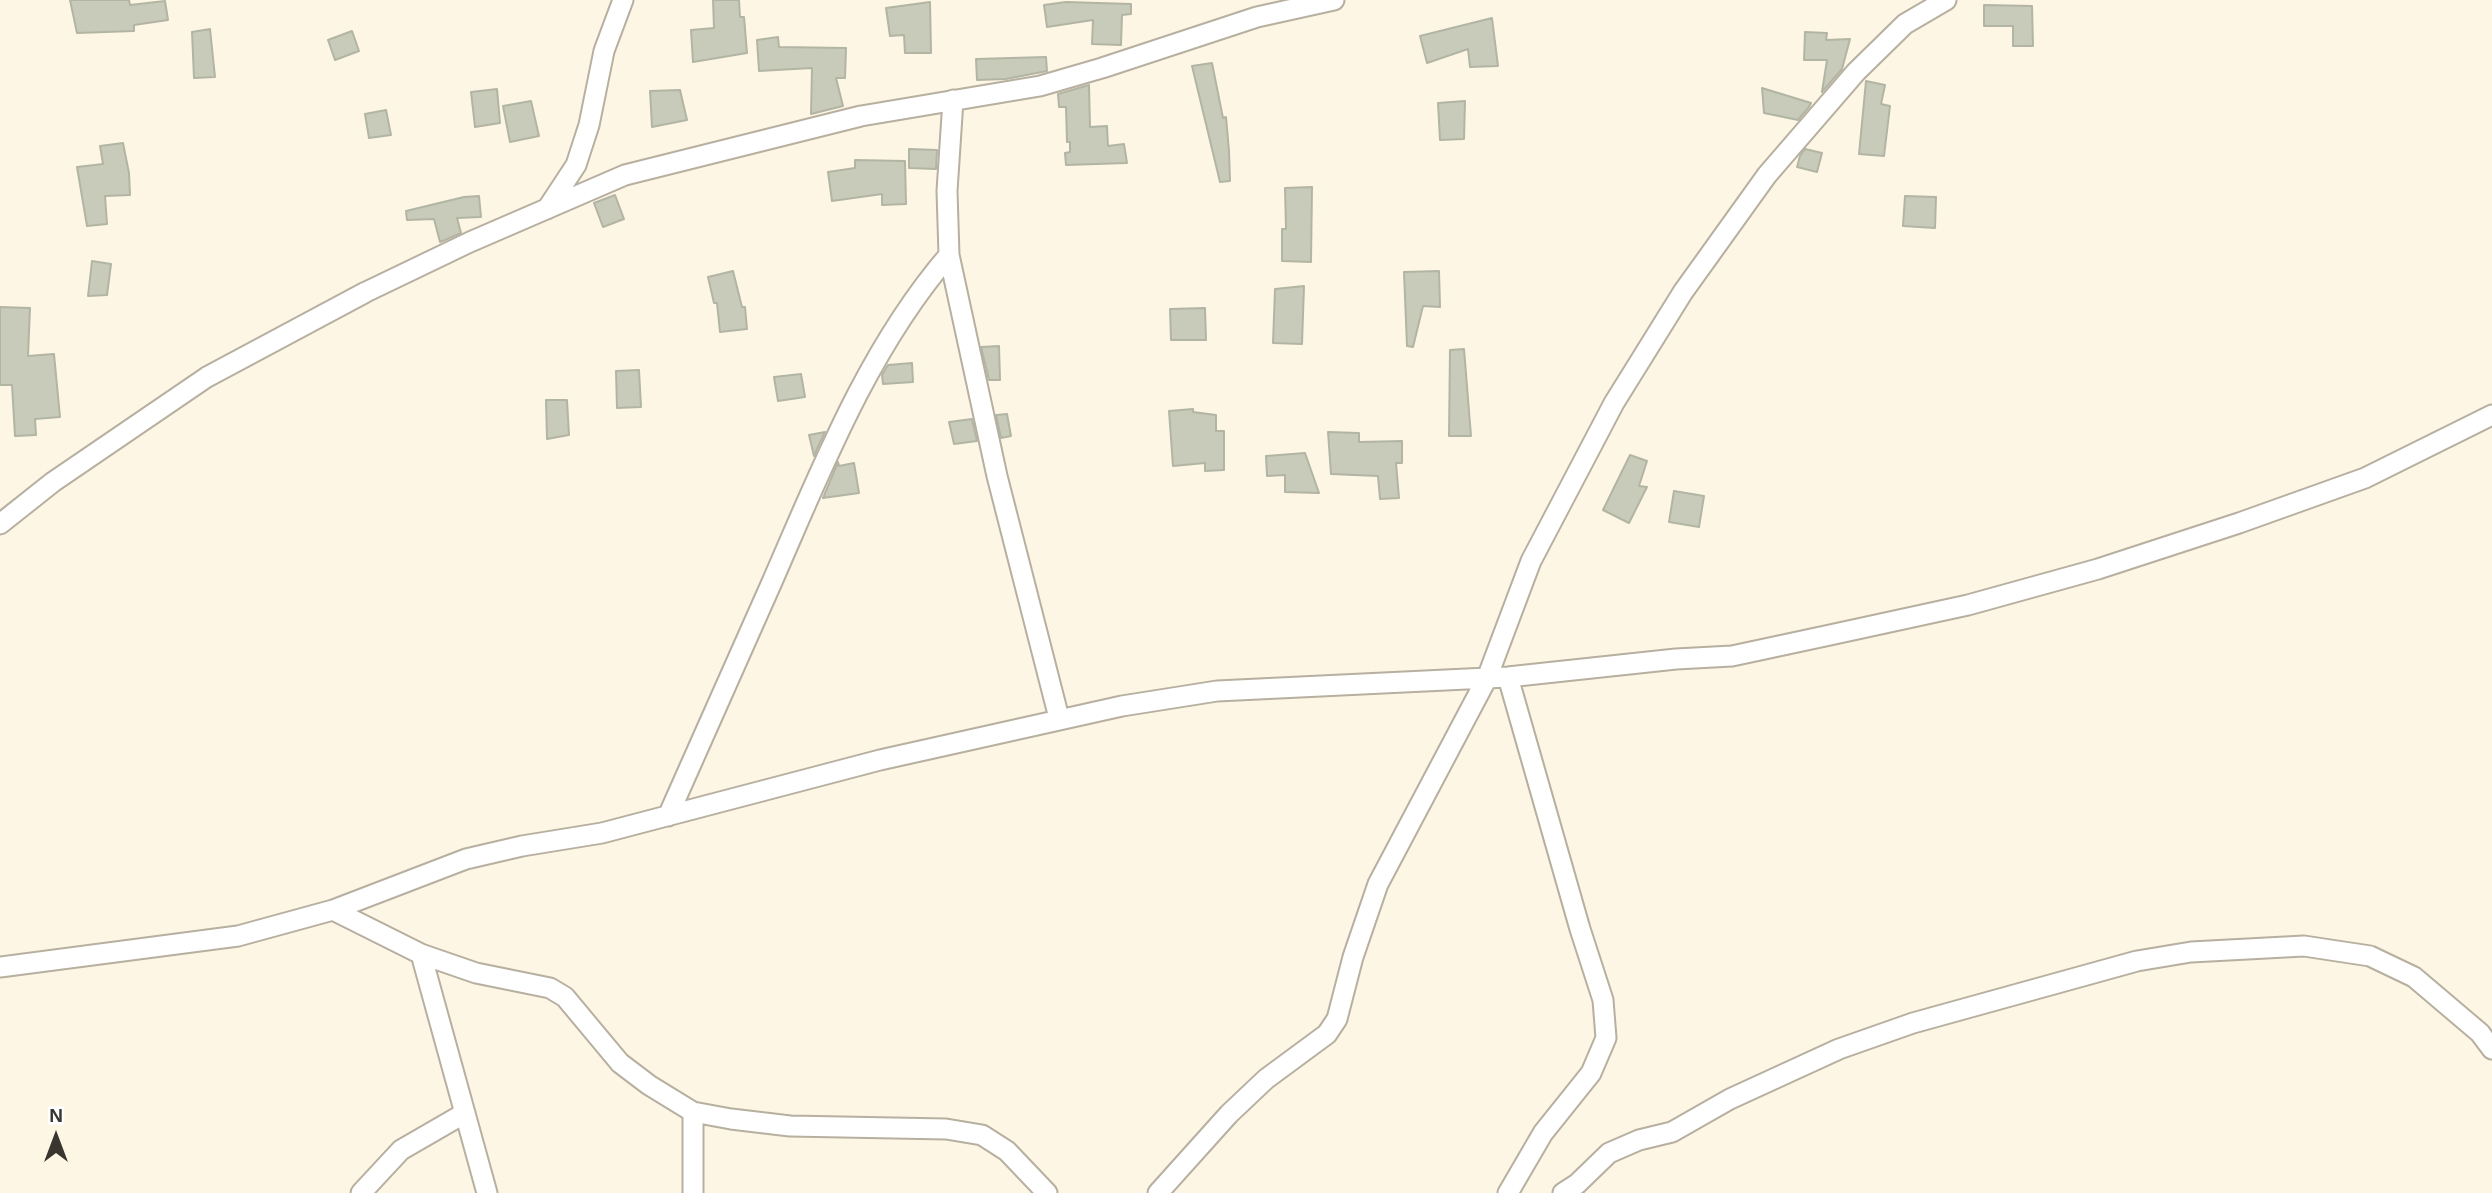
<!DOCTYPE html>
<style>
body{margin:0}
#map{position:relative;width:2492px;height:1193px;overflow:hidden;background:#fef6e5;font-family:Helvetica,sans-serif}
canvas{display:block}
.north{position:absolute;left:21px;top:1102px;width:70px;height:70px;-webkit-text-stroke:5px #fff;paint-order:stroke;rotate:0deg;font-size:19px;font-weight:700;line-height:28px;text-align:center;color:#393630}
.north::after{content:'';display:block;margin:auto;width:24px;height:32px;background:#393630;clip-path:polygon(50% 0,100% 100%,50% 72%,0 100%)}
</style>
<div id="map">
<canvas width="2492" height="1193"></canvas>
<div class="north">N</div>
</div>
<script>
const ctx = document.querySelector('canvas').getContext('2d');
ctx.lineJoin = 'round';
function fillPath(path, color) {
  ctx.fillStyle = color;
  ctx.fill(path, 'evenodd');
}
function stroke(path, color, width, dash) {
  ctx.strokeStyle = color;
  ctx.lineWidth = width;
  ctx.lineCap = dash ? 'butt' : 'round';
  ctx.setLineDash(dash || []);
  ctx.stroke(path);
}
const building = new Path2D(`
 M 70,0 L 129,0 L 130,5 L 165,1 L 168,20 L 134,25 L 134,31 L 77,33 Z
 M 713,0 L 739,0 L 740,17 L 744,17 L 747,53 L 693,62 L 691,30 L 714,28 Z
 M 930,2 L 931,53 L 905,53 L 904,35 L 890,36 L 886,8 Z
 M 1066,2 L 1131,4 L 1131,14 L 1122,15 L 1121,45 L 1092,44 L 1093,20 L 1047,27 L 1044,5 Z
 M 1984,5 L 2032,6 L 2033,46 L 2013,46 L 2013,26 L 1984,26 Z
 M 1492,18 L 1498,66 L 1470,67 L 1468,49 L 1427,63 L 1420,36 Z
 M 210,29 L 215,77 L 194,78 L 192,32 Z
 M 352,31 L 359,51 L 335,60 L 328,40 Z
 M 1805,32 L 1827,33 L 1826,40 L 1850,39 L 1842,69 L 1822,92 L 1827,60 L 1804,60 Z
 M 778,37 L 779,47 L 846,48 L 845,78 L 836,78 L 843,106 L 811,114 L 812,68 L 759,71 L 757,40 Z
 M 1046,57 L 1047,71 L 1006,79 L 977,80 L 976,59 Z
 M 1212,63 L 1223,118 L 1226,117 L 1229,151 L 1230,181 L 1220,182 L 1192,66 Z
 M 1866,81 L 1885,85 L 1881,104 L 1890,106 L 1884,156 L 1859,154 Z
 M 1089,85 L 1090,127 L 1107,126 L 1108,146 L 1124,144 L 1127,163 L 1066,165 L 1065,153 L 1070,152 L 1070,142 L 1067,142 L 1066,107 L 1059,107 L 1058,94 Z
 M 1762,88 L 1811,103 L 1809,107 L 1798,120 L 1764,113 Z
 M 497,89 L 500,123 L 475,127 L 471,92 Z
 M 680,90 L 687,120 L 652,127 L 650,91 Z
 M 531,101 L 539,136 L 510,142 L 503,106 Z
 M 1465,101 L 1464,139 L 1440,140 L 1438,103 Z
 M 386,110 L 391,135 L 369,138 L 365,114 Z
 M 123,143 L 129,173 L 130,195 L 105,196 L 107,224 L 87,226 L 77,167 L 103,164 L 100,146 Z
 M 909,149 L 937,150 L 936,169 L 909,168 Z
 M 1805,149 L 1822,153 L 1817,172 L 1797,167 L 1800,156 Z
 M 855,160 L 905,161 L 906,204 L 882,205 L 882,194 L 832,201 L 828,172 L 855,168 Z
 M 1312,187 L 1311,262 L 1282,261 L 1282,229 L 1286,229 L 1285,188 Z
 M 615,195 L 624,219 L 603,227 L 594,203 Z
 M 479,196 L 481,217 L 457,218 L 461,233 L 445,240 L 440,242 L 434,219 L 407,220 L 406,211 L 464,197 Z
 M 1905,196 L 1936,197 L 1935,228 L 1903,226 Z
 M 92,261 L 111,264 L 107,295 L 88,296 Z
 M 733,271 L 742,307 L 745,307 L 747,329 L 720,332 L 717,303 L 714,303 L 708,277 Z
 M 1439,271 L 1440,307 L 1423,306 L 1413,347 L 1407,346 L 1404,272 Z
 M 1304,286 L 1302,344 L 1273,343 L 1275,289 Z
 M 0,307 L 30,308 L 28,356 L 54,354 L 60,417 L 35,419 L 36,435 L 15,436 L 12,385 L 0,385 Z
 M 1205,308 L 1206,340 L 1171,340 L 1170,309 Z
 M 999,346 L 1000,380 L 989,380 L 981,347 Z
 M 1464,349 L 1471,436 L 1449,436 L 1450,350 Z
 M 912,363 L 913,382 L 883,384 L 882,375 L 888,365 Z
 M 639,370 L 641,407 L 617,408 L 616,371 Z
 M 801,374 L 805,397 L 778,401 L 774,377 Z
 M 546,400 L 567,400 L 569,435 L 547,439 Z
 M 1193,409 L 1193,412 L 1216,415 L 1216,431 L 1224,431 L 1224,470 L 1205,471 L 1205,463 L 1173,466 L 1169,411 Z
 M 1007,414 L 1011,436 L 1001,438 L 996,415 Z
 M 972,419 L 977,441 L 954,444 L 949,422 Z
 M 825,432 L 817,449 L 814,456 L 809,435 Z
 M 1328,432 L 1359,433 L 1359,442 L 1402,441 L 1402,463 L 1396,463 L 1399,498 L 1380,499 L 1378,476 L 1331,474 Z
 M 1305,453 L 1319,493 L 1285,492 L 1285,475 L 1267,476 L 1266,456 Z
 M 1630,455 L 1647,461 L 1639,486 L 1647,487 L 1629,523 L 1603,510 Z
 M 838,462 L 839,466 L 854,463 L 859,493 L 823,498 Z
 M 1674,491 L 1704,496 L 1699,527 L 1669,522 Z`);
const minor = new Path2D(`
 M 953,100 L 947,191 L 949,255 L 997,476 L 1059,718
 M 547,209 L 576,165 L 589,125 L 604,51 L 623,0
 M 0,524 L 53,482 L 207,377 L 366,292 L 470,242 L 625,175 L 861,116 L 1040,86 L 1102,68 L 1257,17 L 1334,0
 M 1508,677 L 1580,929 L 1603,1000 L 1606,1038 L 1591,1073 L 1543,1133 L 1508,1193
 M 668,816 C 703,738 738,660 772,582 C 821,470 868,349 949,255
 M 333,910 L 421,954 L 476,973 L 550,988 L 565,997 L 620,1063 L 649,1085 L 693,1112 L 731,1119 L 790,1126 L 946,1129 L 982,1135 L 1007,1151 L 1047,1193
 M 421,954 L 487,1193
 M 0,967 L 238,936 L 333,910 L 466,859 L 522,846 L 602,833 L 880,760 L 1122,706 L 1217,691 L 1508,677 L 1676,659 L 1732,656 L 1830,635 L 1968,605 L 2098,569 L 2239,523 L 2365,478 L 2492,415
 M 361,1193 L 401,1150 L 465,1113
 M 693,1193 L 693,1112
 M 1158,1193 L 1229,1114 L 1266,1079 L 1327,1034 L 1337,1019 L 1353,957 L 1378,884 L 1487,678 L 1531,561 L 1614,403 L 1683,292 L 1767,175 L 1856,72 L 1905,24 L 1946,0
 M 1563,1193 L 1577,1184 L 1609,1153 L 1639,1140 L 1672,1132 L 1730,1099 L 1839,1049 L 1913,1023 L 2137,961 L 2191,952 L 2304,946 L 2370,956 L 2414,977 L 2480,1033 L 2492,1049`);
fillPath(building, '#c9cbba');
stroke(building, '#b2b5a3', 2);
stroke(minor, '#b7af9f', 23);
stroke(minor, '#fff', 19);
</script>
